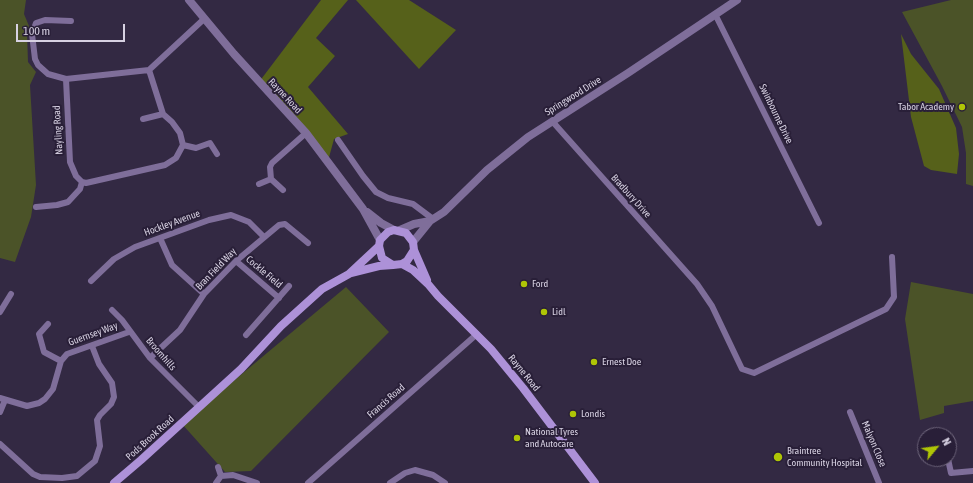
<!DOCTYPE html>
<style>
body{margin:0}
#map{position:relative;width:973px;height:483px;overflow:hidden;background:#332943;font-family:"Asap Condensed",sans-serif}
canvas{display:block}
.north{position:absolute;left:917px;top:427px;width:40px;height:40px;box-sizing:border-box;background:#291f38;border:1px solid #6f667c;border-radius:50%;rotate:61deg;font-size:11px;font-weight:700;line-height:16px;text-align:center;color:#d7d1e2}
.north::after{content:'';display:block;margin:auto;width:14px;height:18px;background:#afc506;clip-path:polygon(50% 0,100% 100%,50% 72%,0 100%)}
.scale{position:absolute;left:16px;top:24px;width:109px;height:18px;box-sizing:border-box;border:2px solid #d7d1e2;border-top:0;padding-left:5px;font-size:12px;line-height:14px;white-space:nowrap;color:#d7d1e2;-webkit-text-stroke:3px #291f38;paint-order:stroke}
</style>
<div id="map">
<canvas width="973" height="483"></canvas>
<div class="north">N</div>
<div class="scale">100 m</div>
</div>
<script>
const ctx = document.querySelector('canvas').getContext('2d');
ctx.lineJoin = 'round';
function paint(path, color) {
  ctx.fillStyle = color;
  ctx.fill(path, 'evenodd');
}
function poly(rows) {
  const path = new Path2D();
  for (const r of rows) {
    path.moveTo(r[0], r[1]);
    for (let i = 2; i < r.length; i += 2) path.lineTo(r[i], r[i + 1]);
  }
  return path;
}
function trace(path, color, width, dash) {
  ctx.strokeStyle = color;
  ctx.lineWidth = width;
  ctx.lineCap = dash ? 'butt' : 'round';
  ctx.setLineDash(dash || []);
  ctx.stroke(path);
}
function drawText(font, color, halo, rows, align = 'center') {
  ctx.font = font + ' "Asap Condensed",sans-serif';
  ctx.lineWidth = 4;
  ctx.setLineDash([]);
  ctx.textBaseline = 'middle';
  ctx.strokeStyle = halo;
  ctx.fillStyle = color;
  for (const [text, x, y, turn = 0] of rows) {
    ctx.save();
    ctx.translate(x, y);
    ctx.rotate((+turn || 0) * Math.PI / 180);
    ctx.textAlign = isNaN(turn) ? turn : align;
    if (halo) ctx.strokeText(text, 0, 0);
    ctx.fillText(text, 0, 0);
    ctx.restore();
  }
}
const green = poly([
 [0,0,26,0,24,14,29,26,27,33,28,62,36,72,30,85,36,185,31,217,15,262,0,258],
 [951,0,973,0,973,186,966,184,966,153,962,127,942,86,902,12],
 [911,282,973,294,973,401,944,406,944,413,920,420,905,319],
 [346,287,389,332,251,471,225,472,182,424]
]);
const forest = poly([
 [321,0,348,0,316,38,335,56,308,87,348,134,334,139,328,161,259,82],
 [356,0,409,0,456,30,419,69],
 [901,34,911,54,939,89,956,128,959,154,957,174,931,170,924,166,911,117]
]);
const minor = poly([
 [715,14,819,223],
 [204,19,149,70,66,79,70,162,76,176,82,182,86,183,165,165,176,158,183,145,196,148,210,143,217,154],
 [149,70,163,114,172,122,180,133,183,145],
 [66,79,48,74,38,65,35,59,32,34,36,23,45,20,71,21],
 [143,119,163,114],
 [552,121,697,284,712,306,742,369,754,373,886,309,894,297,892,257],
 [338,140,363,176,376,192,388,198,413,204,433,219],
 [259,184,271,179],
 [283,190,271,179,270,167,272,163,306,133],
 [36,207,57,205,68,202,80,189,82,182],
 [160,238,172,265,204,294],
 [236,261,279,298],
 [91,281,114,259,135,247,209,220,231,215,249,222,264,237],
 [112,310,122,320,150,358,199,407],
 [0,312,11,294],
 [48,324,39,334,44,352,61,361],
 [246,335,289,286],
 [150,358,180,330,204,294,236,261,279,225,285,224,308,243],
 [0,398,27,406,39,403,45,399,53,389,61,361,67,354,129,332],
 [0,412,5,400],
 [850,412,879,483],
 [0,444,33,474,40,477,62,478,77,476,95,461,100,446,97,420,100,415,111,404,114,397,112,383,99,364,92,346],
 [948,459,951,473,973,471],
 [218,467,221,476],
 [221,476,233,475,257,483],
 [216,483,221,476],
 [308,483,477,334],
 [390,483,405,473,415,470,433,475,445,483]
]);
const tertiary = poly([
 [189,0,234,54,306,133,363,209,380,240],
 [367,212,381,223,394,230],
 [400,230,414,224,430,221,444,212,487,170,528,137,628,73,737,0],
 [413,242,430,221]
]);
const secondary = poly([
 [414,250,407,261,402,264,393,265,382,258,379,246,380,240,388,232,394,230,406,233,413,242,414,250,427,280],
 [402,264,413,270,428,284,438,296,491,349,523,388,595,483],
 [351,273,379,266,393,265],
 [114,483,141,460,241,369,281,326,322,289,349,274,379,246]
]);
const markers = [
 [962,107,4,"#afc506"],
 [524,284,4,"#afc506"],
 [544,312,4,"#afc506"],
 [594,362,4,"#afc506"],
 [573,414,4,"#afc506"],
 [517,438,4,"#afc506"],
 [778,457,5,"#afc506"]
];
const streetNames = [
 ["Rayne Road",285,96,47],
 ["Springwood Drive",573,96,-32],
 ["Swinbourne Drive",776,114,64],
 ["Nayling Road",58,130,-93],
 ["Bradbury Drive",631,196,48],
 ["Hockley Avenue",172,223,-20],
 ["Bran Field Way",216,269,-46],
 ["Cockle Field",264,272,40],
 ["Guernsey Way",93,334,-20],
 ["Broomhills",161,354,49],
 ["Rayne Road",524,373,51],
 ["Francis Road",386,401,-41],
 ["Pods Brook Road",150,438,-42],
 ["Malyon Close",874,444,67]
];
const poiNames = [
 ["Tabor Academy",954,107,"right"],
 ["Ford",532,284],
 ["Lidl",552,312],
 ["Ernest Doe",602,362],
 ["Londis",581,414],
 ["National Tyres",525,432],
 ["and Autocare",525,444],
 ["Braintree",787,451],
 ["Community Hospital",787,463]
];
paint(green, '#4b5328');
paint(forest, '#56611a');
trace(minor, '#7f6e9a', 6);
trace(tertiary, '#7f6e9a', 8);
trace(secondary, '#ad91d8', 8);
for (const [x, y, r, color] of markers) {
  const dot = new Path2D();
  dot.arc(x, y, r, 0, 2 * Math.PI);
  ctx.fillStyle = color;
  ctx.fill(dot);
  trace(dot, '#291f38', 1.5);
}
drawText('10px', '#d7d1e2', '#291f38', streetNames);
drawText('10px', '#d7d1e2', '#291f38', poiNames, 'left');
</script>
